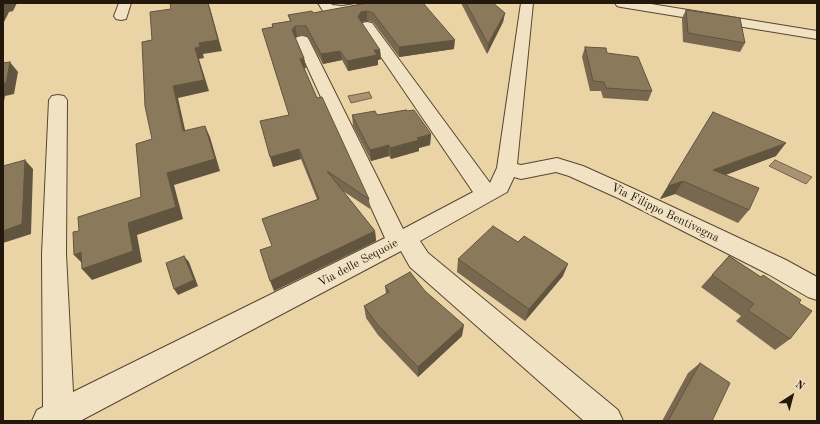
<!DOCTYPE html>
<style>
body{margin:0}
#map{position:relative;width:820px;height:424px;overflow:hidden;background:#ead3a5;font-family:"Old Standard TT",serif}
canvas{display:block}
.frame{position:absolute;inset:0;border:4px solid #24170c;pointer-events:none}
.north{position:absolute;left:772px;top:376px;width:40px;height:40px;-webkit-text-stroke:3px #f1e2c4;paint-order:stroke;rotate:36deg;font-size:11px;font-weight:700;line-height:16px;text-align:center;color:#24170c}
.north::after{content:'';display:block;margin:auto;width:14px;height:18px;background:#24170c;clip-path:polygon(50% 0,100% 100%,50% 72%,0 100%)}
</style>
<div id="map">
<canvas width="820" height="424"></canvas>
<div class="frame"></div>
<div class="north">N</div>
</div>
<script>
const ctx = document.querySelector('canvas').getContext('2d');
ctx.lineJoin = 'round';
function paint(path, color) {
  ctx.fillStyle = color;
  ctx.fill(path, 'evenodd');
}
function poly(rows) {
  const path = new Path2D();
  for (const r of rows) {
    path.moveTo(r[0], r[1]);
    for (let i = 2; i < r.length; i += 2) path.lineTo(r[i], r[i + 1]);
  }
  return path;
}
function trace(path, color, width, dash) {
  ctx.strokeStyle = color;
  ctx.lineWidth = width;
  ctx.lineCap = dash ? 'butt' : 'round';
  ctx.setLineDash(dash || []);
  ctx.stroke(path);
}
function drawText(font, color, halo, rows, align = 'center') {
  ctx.font = font + ' "Old Standard TT",serif';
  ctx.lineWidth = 4;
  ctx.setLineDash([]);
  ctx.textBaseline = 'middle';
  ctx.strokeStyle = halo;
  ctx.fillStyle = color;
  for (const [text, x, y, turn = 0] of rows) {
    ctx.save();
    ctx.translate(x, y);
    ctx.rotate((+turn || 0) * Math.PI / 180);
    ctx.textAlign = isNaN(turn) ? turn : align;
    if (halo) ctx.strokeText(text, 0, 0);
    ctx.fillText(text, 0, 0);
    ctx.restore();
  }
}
const water = poly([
 [369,92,372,98,351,103,348,96,369,92],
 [775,160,812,177,806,184,769,166,775,160]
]);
const minor = poly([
 [119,3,131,3,126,19,121,20,116,19,114,16,119,3],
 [318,3,331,3,332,5,342,6,362,3,393,3,391,6,387,7,342,14,323,11,318,3],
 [521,3,533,3,517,164,521,165,557,158,583,166,632,188,786,260,817,277,817,300,808,297,768,274,618,198,569,176,556,172,521,179,514,177,507,192,420,241,428,253,618,410,623,421,584,421,410,267,401,251,80,421,32,421,37,410,43,407,42,254,49,100,52,96,58,95,64,96,67,100,66,254,73,392,385,238,295,40,297,37,302,36,307,37,309,40,403,229,473,192,360,26,362,23,367,22,372,23,490,183,497,168,521,3],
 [615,3,645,3,817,31,817,39,621,7,617,6,615,3]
]);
const wall = poly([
 [367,3,454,49,399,57,373,22,367,21,362,22,361,22,380,50,381,59,378,60,378,65,348,71,342,60,323,64,307,36,297,36,295,37,304,58,306,68,304,68,317,98,369,199,370,209,343,191,375,231,376,241,274,291,272,246,317,199,301,159,273,167,289,115,262,29,272,27,272,24,290,21,288,15,313,13],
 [461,3,493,3,505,13,503,22,487,54],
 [686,10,745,43,740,52,683,42,682,18],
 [585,47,607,53,652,91,648,101,603,98,601,91,590,91,582,57],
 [407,111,431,134,430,145,419,148,419,151,391,159,389,156,371,161,353,126,352,115,377,115],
 [713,112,776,156,725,175,749,210,738,223,675,194,660,199],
 [729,256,799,303,790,339,775,350,736,321,741,316,701,287],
 [458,259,563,276,525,321,457,272],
 [385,286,425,291,462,336,418,377,378,335,366,318,364,306,386,294],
 [700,363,712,421,662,421,688,373]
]);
const shadedWall = poly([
 [3,3,17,3,13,11,9,12,3,24],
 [208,3,210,8,222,51,203,54,204,58,199,59,209,91,178,98,188,143,183,131,173,86,195,48],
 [367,11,367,21,362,22,359,27,358,17,361,12],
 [505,13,503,22,487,54,488,44],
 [295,26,297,36,294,39,292,30],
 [455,40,454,49,399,57,399,47],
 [374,50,380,50,381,59,378,60,378,65,348,71,347,61],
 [340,51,342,60,323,64,321,54],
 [304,58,306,68,302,69,300,59],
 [10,62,18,72,14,94,5,96,4,101,3,101,3,83],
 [205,126,210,137,220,171,174,185,183,219,137,235,142,262,92,280,82,269,128,223],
 [431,134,430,145,419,148,419,151,391,159,390,148,417,138],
 [786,143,776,156,704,183,713,170],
 [389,145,389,156,371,161,370,150],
 [299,149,301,159,273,167,270,157],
 [25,160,33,169,31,234,3,243,3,231],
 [683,181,675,194,660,199,668,186],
 [375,231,376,241,274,291,270,281],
 [81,252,85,266,74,255],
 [184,256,189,262,198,286,178,295,174,289],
 [568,264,563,276,525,321,529,309],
 [464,325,462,336,418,377,418,367]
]);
const building = poly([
 [170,3,208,3,218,40,199,43,200,47,195,48,204,80,173,86,183,131,205,126,215,159,167,173,176,207,128,223,133,251,82,269,81,252,74,255,73,232,79,231,78,217,141,197,136,144,152,139,145,106,142,42,152,40,150,12,171,9,170,3],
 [367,3,423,3,455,40,399,47,373,13,367,11,361,12,358,17,380,50,374,50,377,55,347,61,340,51,321,54,306,26,295,26,292,30,304,58,300,59,317,98,322,97,369,199,327,171,375,231,270,281,260,250,272,246,262,219,319,199,299,149,270,157,260,121,289,115,262,29,273,27,272,24,291,21,288,15,312,11,313,13,367,3],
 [466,3,493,3,505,13,488,44,466,3],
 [686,10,740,18,745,43,688,33,686,10],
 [585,47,606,48,607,53,638,57,652,91,606,88,604,82,593,81,585,47],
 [10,62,6,83,3,83,3,63,10,62],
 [406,110,407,111,414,110,431,134,417,138,419,140,390,148,389,145,370,150,352,115,375,111,377,115,406,110],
 [713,112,786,143,713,170,759,188,749,210,683,181,668,186,713,112],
 [25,160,22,224,3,231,3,166,25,160],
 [493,226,518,242,524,236,568,264,529,309,458,259,493,226],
 [184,256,194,280,174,289,166,263,184,256],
 [729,256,761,277,763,275,801,300,799,303,812,311,790,339,748,310,754,304,712,275,729,256],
 [410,272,425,291,464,325,418,367,377,324,364,306,389,292,385,286,410,272],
 [700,363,730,383,712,421,668,421,700,363]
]);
const streetNames = [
 ["Via Filippo Bentivegna",665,213,26],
 ["Via delle Sequoie",358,263,-28]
];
paint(water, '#a79371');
trace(water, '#736149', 1);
trace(minor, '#564632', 2);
paint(minor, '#f1e2c4');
paint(wall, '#78684f');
paint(shadedWall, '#615540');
paint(building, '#8b795c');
trace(building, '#615540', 1);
drawText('12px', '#24170c', '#f1e2c4', streetNames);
</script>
